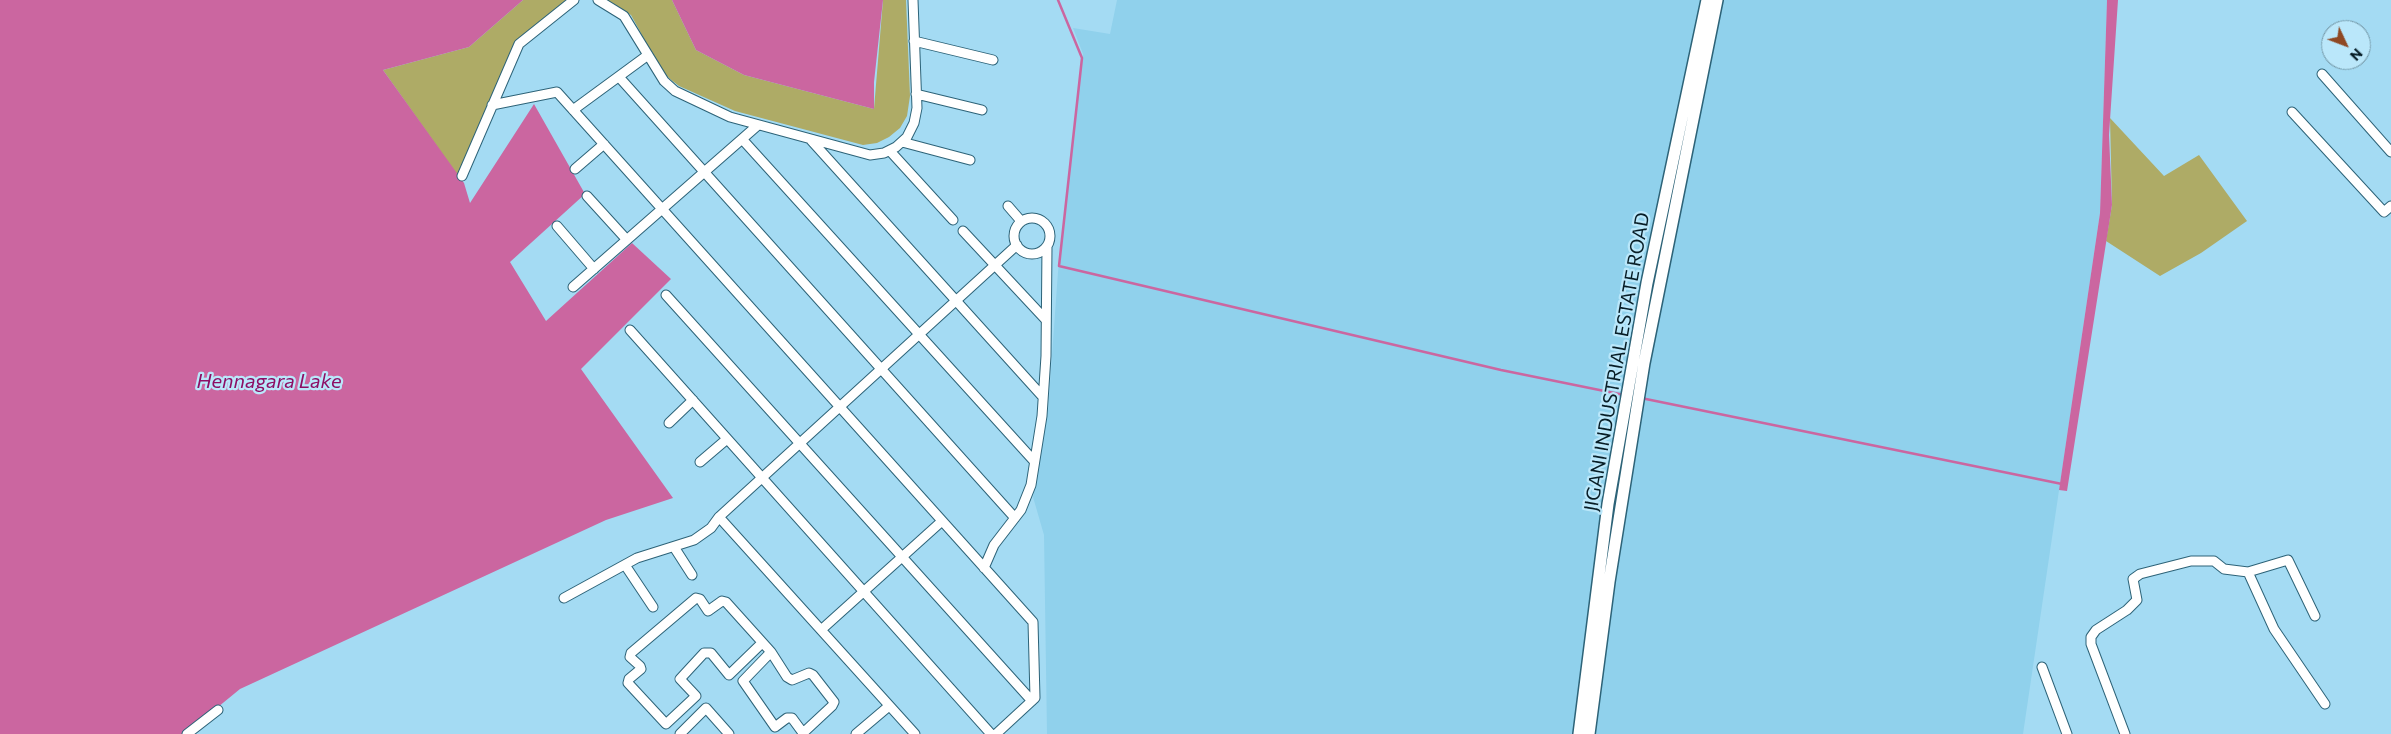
<!DOCTYPE html>
<style>
body{margin:0}
#map{position:relative;width:2391px;height:734px;overflow:hidden;background:#a4dbf3;font-family:Commissioner,sans-serif}
canvas{display:block}
.north{position:absolute;left:2321px;top:20px;width:50px;height:50px;box-sizing:border-box;background:#bae7fa;border:1px solid #7296a5;border-radius:50%;rotate:133deg;font-size:14px;font-weight:700;line-height:20px;text-align:center;color:#071d26}
.north::after{content:'';display:block;margin:auto;width:18px;height:22px;background:#8f4823;clip-path:polygon(50% 0,100% 100%,50% 72%,0 100%)}
</style>
<div id="map">
<canvas width="2391" height="734"></canvas>
<div class="north">N</div>
</div>
<script>
const ctx = document.querySelector('canvas').getContext('2d');
ctx.lineJoin = 'round';
function paint(path, color) {
  ctx.fillStyle = color;
  ctx.fill(path, 'evenodd');
}
function poly(rows) {
  const path = new Path2D();
  for (const r of rows) {
    if (r.length === 3) {
      path.moveTo(r[0] + r[2], r[1]);
      path.arc(r[0], r[1], r[2], 0, 2 * Math.PI);
      continue;
    }
    path.moveTo(r[0], r[1]);
    for (let i = 2; i < r.length; i += 2) path.lineTo(r[i], r[i + 1]);
  }
  return path;
}
function trace(path, color, width, dash) {
  ctx.strokeStyle = color;
  ctx.lineWidth = width;
  ctx.lineCap = dash ? 'butt' : 'round';
  ctx.setLineDash(dash || []);
  ctx.stroke(path);
}
function drawText(font, color, halo, rows, align = 'center') {
  ctx.font = font + ' Commissioner,sans-serif';
  ctx.lineWidth = 4.5;
  ctx.setLineDash([]);
  ctx.textBaseline = 'middle';
  ctx.strokeStyle = halo;
  ctx.fillStyle = color;
  for (const [text, x, y, turn = 0] of rows) {
    ctx.save();
    ctx.translate(x, y);
    ctx.rotate((+turn || 0) * Math.PI / 180);
    ctx.textAlign = isNaN(turn) ? turn : align;
    if (halo) ctx.strokeText(text, 0, 0);
    ctx.fillText(text, 0, 0);
    ctx.restore();
  }
}
const built = poly([
 [1117,0,2107,0,2100,213,2023,734,1047,734,1044,535,1033,497,1048,411,1058,272,1083,54,1073,28,1110,34]
]);
const green = poly([
 [523,0,568,0,519,41,458,176,383,70,469,47],
 [604,0,672,0,696,50,744,75,874,109,883,0,906,0,910,96,907,116,900,128,889,137,877,143,863,145,735,111,679,86,670,79,661,70,631,15],
 [2110,118,2164,176,2199,155,2247,221,2201,253,2160,276,2106,241,2112,205]
]);
const water = poly([
 [0,0,523,0,469,47,383,70,464,183,470,203,534,104,585,194,510,262,546,321,632,243,671,279,581,369,673,498,606,520,240,689,185,734,0,734],
 [672,0,883,0,874,82,874,109,744,75,696,50],
 [2107,0,2118,0,2109,135,2112,205,2067,491,2059,490,2100,213]
]);
const stream = poly([
 [1058,0,1082,58,1059,266,1501,370,1624,395],
 [1641,398,2062,484]
]);
const street = poly([
 [598,0,624,16,664,81,675,91,730,117,870,155,884,153,896,147,907,137,914,123,917,108,913,0],
 [914,41,993,60],
 [2322,74,2391,152],
 [619,77,1015,518],
 [916,94,982,110],
 [492,105,557,92,1033,622,1035,698,996,734],
 [573,110,648,55],
 [2292,112,2384,212,2391,206],
 [742,139,1034,461],
 [810,139,1043,397],
 [902,142,970,160],
 [890,151,953,220],
 [575,169,604,144],
 [462,176,519,44,574,0],
 [587,196,627,240],
 [1008,206,1021,221],
 [1032,236,18],
 [557,226,594,269],
 [963,231,1046,320],
 [573,287,758,125],
 [666,295,1032,701],
 [630,330,991,734],
 [669,423,693,400],
 [700,462,727,439],
 [674,547,692,575],
 [625,565,653,607],
 [984,568,994,545,1021,510,1031,485,1042,416,1046,356,1047,246],
 [2248,572,2274,629,2325,704],
 [564,598,637,558,694,540,711,528,719,517],
 [821,630,942,521],
 [762,643,729,675,711,653,704,653,680,679,696,696,666,724,628,683,629,679,641,669,640,666,630,657,631,653,696,598,700,599,708,611,722,601,726,602,771,652],
 [2042,667,2067,734],
 [187,734,218,710],
 [680,734,706,708,729,734],
 [803,734,803,733,832,706,834,702,813,675,809,673,792,680,787,677,771,652,743,681,775,727,787,718,792,718,803,733],
 [856,734,889,706],
 [915,734,719,517,1017,245],
 [2125,734,2091,644,2091,637,2096,630,2127,610,2137,600,2133,579,2140,574,2191,561,2214,561,2224,569,2248,572,2288,560,2315,616]
]);
const secondary = poly([
 [1579,734,1608,504,1647,283,1707,0],
 [1589,734,1609,582,1644,363,1717,0]
]);
const streetNames = [
 ["JIGANI INDUSTRIAL ESTATE ROAD",1617,362,-80]
];
const waterNames = [
 ["Hennagara Lake",269,381]
];
paint(built, '#90d1ec');
paint(green, '#aeab66');
paint(water, '#cb66a0');
trace(stream, '#cb66a0', 2.5);
trace(street, '#2d6378', 11);
trace(secondary, '#2d6378', 14);
trace(street, '#fff', 9);
trace(secondary, '#fff', 11);
drawText('19px', '#071d26', '#bae7fa', streetNames);
drawText('italic 20px', '#8d0e64', '#bae7fa', waterNames);
</script>
